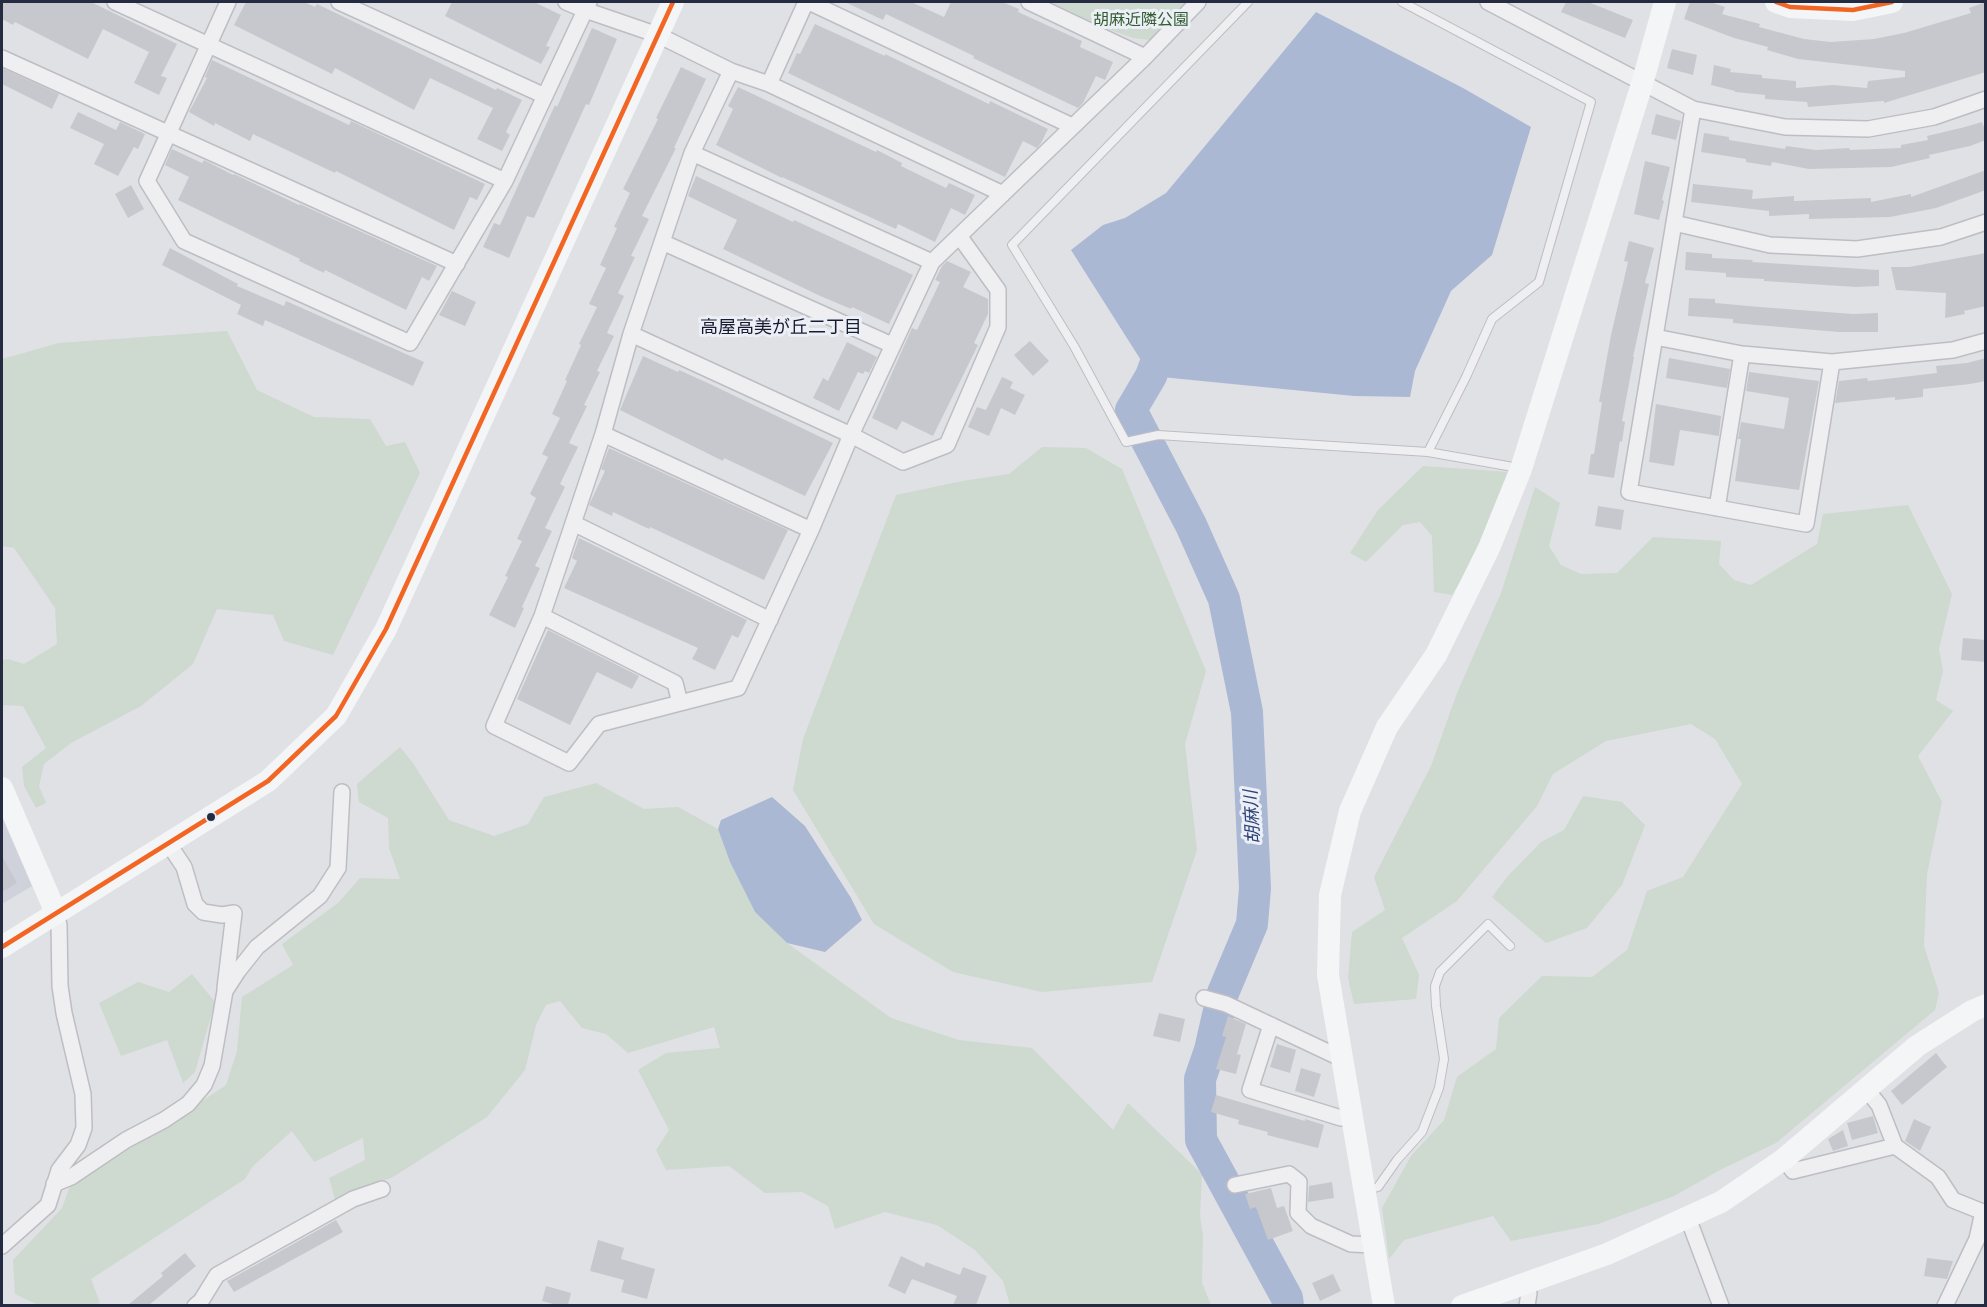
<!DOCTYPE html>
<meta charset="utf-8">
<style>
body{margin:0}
#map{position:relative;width:1987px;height:1307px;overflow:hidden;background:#e0e1e5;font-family:Lato,sans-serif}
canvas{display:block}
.frame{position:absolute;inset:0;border:3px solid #252b40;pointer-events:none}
</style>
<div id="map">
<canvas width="1987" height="1307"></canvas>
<div class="frame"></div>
</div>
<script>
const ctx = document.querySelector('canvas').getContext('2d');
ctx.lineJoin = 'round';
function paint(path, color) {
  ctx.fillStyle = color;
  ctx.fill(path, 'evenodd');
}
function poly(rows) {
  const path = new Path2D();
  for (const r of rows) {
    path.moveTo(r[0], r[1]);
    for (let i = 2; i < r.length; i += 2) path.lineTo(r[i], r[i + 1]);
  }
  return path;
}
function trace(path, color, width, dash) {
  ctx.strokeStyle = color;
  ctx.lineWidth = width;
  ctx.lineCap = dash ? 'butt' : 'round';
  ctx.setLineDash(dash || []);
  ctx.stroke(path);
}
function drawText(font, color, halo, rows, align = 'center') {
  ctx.font = font + ' Lato,"Noto Sans JP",sans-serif';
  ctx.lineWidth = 6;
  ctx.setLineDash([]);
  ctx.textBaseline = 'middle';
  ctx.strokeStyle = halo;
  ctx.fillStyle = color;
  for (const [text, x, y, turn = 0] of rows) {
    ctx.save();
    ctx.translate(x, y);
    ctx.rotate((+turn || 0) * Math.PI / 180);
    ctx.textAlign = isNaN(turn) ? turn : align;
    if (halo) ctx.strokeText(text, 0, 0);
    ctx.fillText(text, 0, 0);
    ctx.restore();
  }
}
const built = poly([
 [2,817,32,886,2,904]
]);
const green = poly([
 [1050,2,1187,2,1150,40,1133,38,1105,28],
 [227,331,257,390,314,417,370,419,386,446,405,442,420,473,333,655,284,641,273,615,217,609,193,664,141,706,71,743,44,764,39,786,46,803,36,808,24,786,22,767,46,748,23,706,2,705,2,660,8,659,24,664,57,644,55,608,14,548,2,546,2,359,59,343],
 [1042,447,1086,448,1122,469,1206,671,1185,744,1197,850,1152,982,1042,992,953,972,874,924,793,790,803,739,896,495,962,481,1009,474],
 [1423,466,1509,472,1486,538,1452,595,1434,592,1432,536,1420,522,1403,525,1366,562,1350,553,1378,510],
 [1535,487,1560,503,1549,546,1561,565,1581,574,1617,573,1653,537,1721,541,1719,564,1734,580,1751,585,1817,544,1823,514,1908,505,1952,594,1939,649,1943,671,1936,700,1953,711,1918,756,1942,802,1927,874,1924,946,1939,993,1935,1010,1776,1143,1720,1170,1674,1196,1598,1224,1511,1241,1493,1216,1404,1240,1389,1259,1382,1208,1411,1156,1444,1120,1457,1077,1496,1049,1499,1018,1542,976,1592,977,1627,950,1647,891,1683,877,1742,784,1715,739,1691,724,1606,741,1553,774,1537,806,1457,901,1402,938,1419,975,1416,999,1354,1004,1348,978,1352,932,1385,910,1374,877,1431,766,1457,693,1501,593],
 [400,747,413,763,449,820,494,836,528,824,544,797,596,783,644,809,678,807,718,829,730,862,755,912,787,943,891,1018,959,1040,1032,1048,1113,1130,1128,1103,1202,1174,1200,1216,1203,1236,1202,1283,1211,1305,1010,1305,1003,1281,975,1250,937,1225,885,1212,835,1229,828,1206,802,1192,765,1193,729,1166,666,1170,656,1150,669,1130,638,1070,666,1053,720,1048,714,1027,628,1053,606,1034,582,1028,560,1001,546,1005,536,1025,525,1070,487,1117,393,1177,335,1200,329,1178,365,1160,363,1138,314,1162,292,1131,253,1166,245,1179,91,1279,100,1303,95,1305,38,1305,15,1294,13,1260,62,1208,70,1186,156,1132,226,1085,237,1051,242,997,293,965,282,944,338,903,360,878,400,879,389,848,388,818,359,802,357,784],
 [1583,796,1622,802,1645,825,1622,885,1587,928,1546,943,1492,897,1507,877,1541,842,1564,830],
 [192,974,215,1002,195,1072,183,1083,167,1040,121,1056,99,1003,138,982,169,992]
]);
const water = poly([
 [1316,12,1463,88,1531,127,1492,255,1451,291,1415,371,1410,397,1354,396,1151,376,1071,250,1103,225,1125,218,1166,193],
 [772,797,805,826,851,898,862,920,825,952,787,943,755,912,730,862,718,829,721,820]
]);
const river = poly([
 [1166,335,1151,376,1131,410,1191,525,1224,599,1247,712,1255,888,1252,924,1223,993,1210,1050,1200,1079,1201,1140,1287,1298,1288,1306]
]);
const building = poly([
 [2,2,91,2,177,44,161,76,167,78,159,95,134,83,149,52,103,29,88,59,15,22,13,25,2,19],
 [246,2,304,2,315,7,317,4,496,90,497,88,522,100,506,132,510,135,502,151,477,139,493,108,430,78,414,110,335,68,332,74,234,25],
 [452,2,534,2,561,15,546,46,550,47,541,64,445,16],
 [845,2,911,2,944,17,951,2,1002,2,1019,9,1018,12,1082,41,1080,47,1113,62,1105,80,1096,76,1083,103,1078,108,973,58,974,56,886,14,883,20],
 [1566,2,1588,2,1633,20,1625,38,1561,12],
 [1690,2,1710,2,1725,7,1722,14,1760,24,1759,27,1804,39,1831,42,1874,39,1904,33,1971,13,1969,8,1986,2,1986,72,1884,103,1884,101,1808,107,1807,102,1765,99,1765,95,1735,92,1735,91,1711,85,1714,65,1731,69,1730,72,1762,75,1762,78,1796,81,1796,88,1833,85,1867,88,1868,81,1905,77,1905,71,1798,59,1767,50,1768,47,1734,38,1684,19],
 [815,24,885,56,885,54,989,104,990,101,1048,129,1041,143,1037,148,1023,141,1005,177,788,73,797,53,800,54],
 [592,28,617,39,589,105,586,104,534,218,527,216,509,258,483,247,494,223,500,225,555,105,557,107],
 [1672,49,1697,55,1693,75,1667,68],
 [212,60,349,125,351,121,485,184,477,200,470,197,454,230,336,171,335,173,253,134,250,141,215,123,214,126,189,112,207,78,205,77],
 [681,67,706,79,674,148,676,148,642,216,649,219,631,256,635,257,618,293,624,296,607,333,614,336,597,371,600,372,584,405,587,406,569,443,578,447,560,484,565,487,545,528,552,531,535,566,540,568,522,607,524,608,515,628,489,615,508,577,505,576,522,541,517,539,536,498,530,494,548,457,542,454,560,418,552,414,567,381,565,380,581,345,579,344,597,307,589,304,606,268,600,265,617,228,614,227,630,193,623,189,658,119,656,118],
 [2,68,59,94,52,109,2,84],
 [738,87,876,152,877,150,902,163,901,166,946,188,949,183,975,195,965,215,951,208,935,242,898,224,896,229,782,177,782,178,716,145,733,109,728,106],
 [78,112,116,130,120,122,145,134,138,149,134,147,118,176,94,164,104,144,70,128],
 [1656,114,1681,121,1676,140,1651,134],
 [1982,122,1986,132,1986,140,1970,146,1929,155,1930,158,1891,167,1809,169,1772,162,1771,166,1746,162,1746,159,1701,152,1704,133,1729,137,1729,140,1785,149,1786,146,1816,150,1849,148,1850,150,1901,148,1901,145,1928,140,1927,136,1965,127],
 [172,149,202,163,204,160,233,175,234,174,299,205,300,204,437,266,429,281,422,277,406,310,325,270,324,273,299,261,300,259,178,200,189,177,165,165],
 [1645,161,1670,167,1662,200,1664,201,1659,220,1634,214],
 [1986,170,1986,190,1936,208,1890,217,1809,219,1809,214,1769,216,1769,211,1691,202,1693,184,1753,190,1752,199,1794,196,1794,201,1871,198,1871,202,1911,194,1911,197],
 [696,176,793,222,794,220,913,275,889,324,852,307,851,309,818,295,723,249,737,220,688,196],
 [131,185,144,209,128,218,115,194],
 [1629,241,1654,248,1645,283,1649,284,1633,357,1634,357,1622,421,1625,422,1622,442,1620,441,1614,478,1588,474,1591,454,1594,454,1602,402,1599,402,1611,335,1628,262,1624,261],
 [170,248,238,284,237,286,284,306,286,301,424,362,413,386,265,320,263,326,237,314,241,305,162,265],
 [1686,252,1712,254,1712,258,1753,260,1752,262,1879,270,1879,286,1856,287,1764,281,1764,279,1726,277,1726,273,1685,270],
 [1986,253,1986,306,1964,311,1965,314,1945,318,1946,293,1896,290,1891,267,1909,267],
 [947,261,971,272,963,287,988,299,988,314,974,343,978,345,933,436,902,421,897,430,872,418,912,328,917,330,940,282,935,280,942,266],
 [452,291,476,302,465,326,439,315],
 [1689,298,1715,299,1715,303,1760,307,1853,314,1878,313,1878,332,1839,332,1733,323,1733,319,1688,316],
 [1030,341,1049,361,1033,376,1014,355],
 [847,342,877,357,869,373,865,371,863,374,858,372,839,411,813,398,823,378,828,381],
 [643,356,678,372,679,370,710,384,833,443,805,496,724,458,723,461,620,410],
 [1669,358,1730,369,1727,388,1666,378],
 [1986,358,1986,381,1970,384,1923,389,1923,397,1895,400,1895,397,1835,403,1839,381,1867,378,1868,381,1937,373,1936,366,1967,363],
 [1749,372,1819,381,1799,490,1735,481,1741,439,1738,439,1741,422,1784,429,1789,398,1746,391],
 [1002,377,1013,382,1010,388,1025,395,1015,415,1001,408,989,436,968,427,977,407,986,410],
 [1656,404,1721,416,1719,436,1680,430,1674,466,1649,462],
 [609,448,788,530,764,580,650,527,649,529,613,512,612,516,589,505,605,471,601,469],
 [1598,506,1624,510,1621,530,1595,526],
 [579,538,747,620,738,638,732,635,715,670,692,659,698,648,564,588,577,561,572,558],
 [548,630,639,676,632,689,597,672,570,725,517,699],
 [1963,638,1986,640,1986,662,1961,660],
 [2,856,17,883,2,892],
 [1159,1013,1185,1019,1180,1042,1153,1036],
 [1228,1016,1246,1024,1237,1054,1241,1055,1236,1074,1216,1069,1226,1037,1222,1036],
 [1277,1044,1296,1050,1290,1073,1270,1067],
 [1936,1053,1947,1067,1902,1105,1891,1091],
 [1301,1068,1321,1074,1314,1097,1295,1091],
 [1216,1095,1305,1121,1305,1119,1324,1125,1318,1148,1267,1135,1268,1132,1238,1124,1239,1120,1211,1112],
 [1873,1116,1878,1133,1852,1140,1847,1123],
 [1914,1119,1931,1127,1920,1151,1905,1141],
 [1843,1130,1848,1146,1833,1151,1828,1139],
 [1332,1182,1334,1198,1308,1202,1309,1186],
 [1271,1188,1277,1208,1284,1206,1293,1231,1268,1240,1256,1207,1250,1209,1245,1194],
 [336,1220,343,1232,234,1292,227,1281],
 [598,1240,624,1248,621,1259,655,1269,647,1299,621,1292,624,1280,590,1271],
 [185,1253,196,1266,149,1305,128,1305,163,1276,161,1273],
 [901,1256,924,1267,926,1262,960,1275,963,1267,987,1276,976,1305,953,1305,957,1296,912,1279,905,1294,888,1286],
 [1927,1258,1953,1261,1947,1279,1924,1276],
 [1333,1274,1341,1291,1320,1301,1312,1283],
 [546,1286,571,1293,568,1305,557,1305,542,1301]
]);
const lane = poly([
 [1248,2,1012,245,1074,346,1126,442,1158,435,1428,452,1519,468],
 [1402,2,1591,102,1539,282,1492,319,1466,377,1428,452],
 [1367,1190,1378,1187,1397,1160,1422,1132,1439,1088,1444,1059,1436,1006,1435,986,1440,972,1488,924,1510,946]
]);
const street = poly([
 [115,2,505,181],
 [228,2,147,181,184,241,410,343,505,181,589,2],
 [339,2,545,96],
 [566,2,585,10,658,35,731,71,769,84,1003,194],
 [809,2,1072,126],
 [1029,2,1145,57],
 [1488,2,1693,109,1785,127,1868,129,1934,117,1986,99],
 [2,58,457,264],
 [731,71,692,153,631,334,603,434,542,616,494,726,569,763,599,724,738,688,811,530,851,435,932,262,1145,57,1198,2],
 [769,84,806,2],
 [1693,109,1629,492,1806,524,1832,362],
 [692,153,932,262],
 [1674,223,1770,245,1857,249,1941,237,1986,222],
 [662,242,892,345],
 [631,334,851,435,903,462,947,445,998,327,998,290,960,237],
 [1655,337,1742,354,1832,362,1953,350,1986,341],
 [603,434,811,530],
 [1717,508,1742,354],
 [573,523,770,620],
 [542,616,675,683,680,703],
 [168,843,184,867,195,904,203,912,222,915,234,913,225,988],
 [1204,998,1226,1004,1334,1055,1342,1054],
 [1271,1025,1250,1090,1341,1118,1353,1118],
 [1866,1089,1879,1105,1895,1146,1938,1177,1953,1200,1983,1212],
 [1784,1159,1793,1171,1895,1146],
 [54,1184,71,1177,126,1140,164,1120,188,1104,204,1085,212,1066,225,991,238,971,257,947,320,896,338,868,342,792],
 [1235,1185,1289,1174,1299,1182,1298,1213,1311,1226,1351,1244,1374,1245],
 [1688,1218,1721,1306],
 [2,1246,48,1205,59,1170,78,1145,84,1128,83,1094,64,1013,60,986,59,925,56,913],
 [1524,1284,1529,1293,1527,1306],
 [195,1306,201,1301,217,1275,353,1199,382,1189],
 [1945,1306,1977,1239,1983,1212,1986,1212]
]);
const secondary = poly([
 [1776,2,1790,7,1853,10,1892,2],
 [2,788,56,913],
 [2,947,268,781,336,716,386,629,673,2],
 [1384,1306,1328,975,1330,895,1350,811,1387,727,1436,655,1489,548,1521,469,1642,84,1665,2],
 [1462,1306,1607,1254,1721,1202,1784,1159,1917,1046,1972,1011,1986,1005]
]);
const bus1 = poly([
 [1776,2,1790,7,1853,10,1892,2],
 [2,947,268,781,336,716,386,629,673,2]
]);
const markers = [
 [211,817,5,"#252b40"]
];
const parkNames = [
 ["胡麻近隣公園",1141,20]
];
const neighbourhoodNames = [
 ["高屋高美が丘二丁目",781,327]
];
const waterNames = [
 ["胡麻川",1252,817,-93]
];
paint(built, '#d0d2db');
paint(green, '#ced9cf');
paint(water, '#abb8d4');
trace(river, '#abb8d4', 32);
paint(building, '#c7c8ce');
trace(lane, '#bdbec3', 10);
trace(street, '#bdbec3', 18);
trace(lane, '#efeff2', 8);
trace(street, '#efeff2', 15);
trace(secondary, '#f4f5f6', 22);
trace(bus1, '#f26522', 4.5);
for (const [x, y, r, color] of markers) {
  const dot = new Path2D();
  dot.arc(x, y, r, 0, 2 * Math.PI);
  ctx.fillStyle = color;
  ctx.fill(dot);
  trace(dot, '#eceff6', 2);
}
drawText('16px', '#325d31', '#eceff6', parkNames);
drawText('18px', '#171c31', '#eceff6', neighbourhoodNames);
drawText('italic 18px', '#2b4278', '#eceff6', waterNames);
</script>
